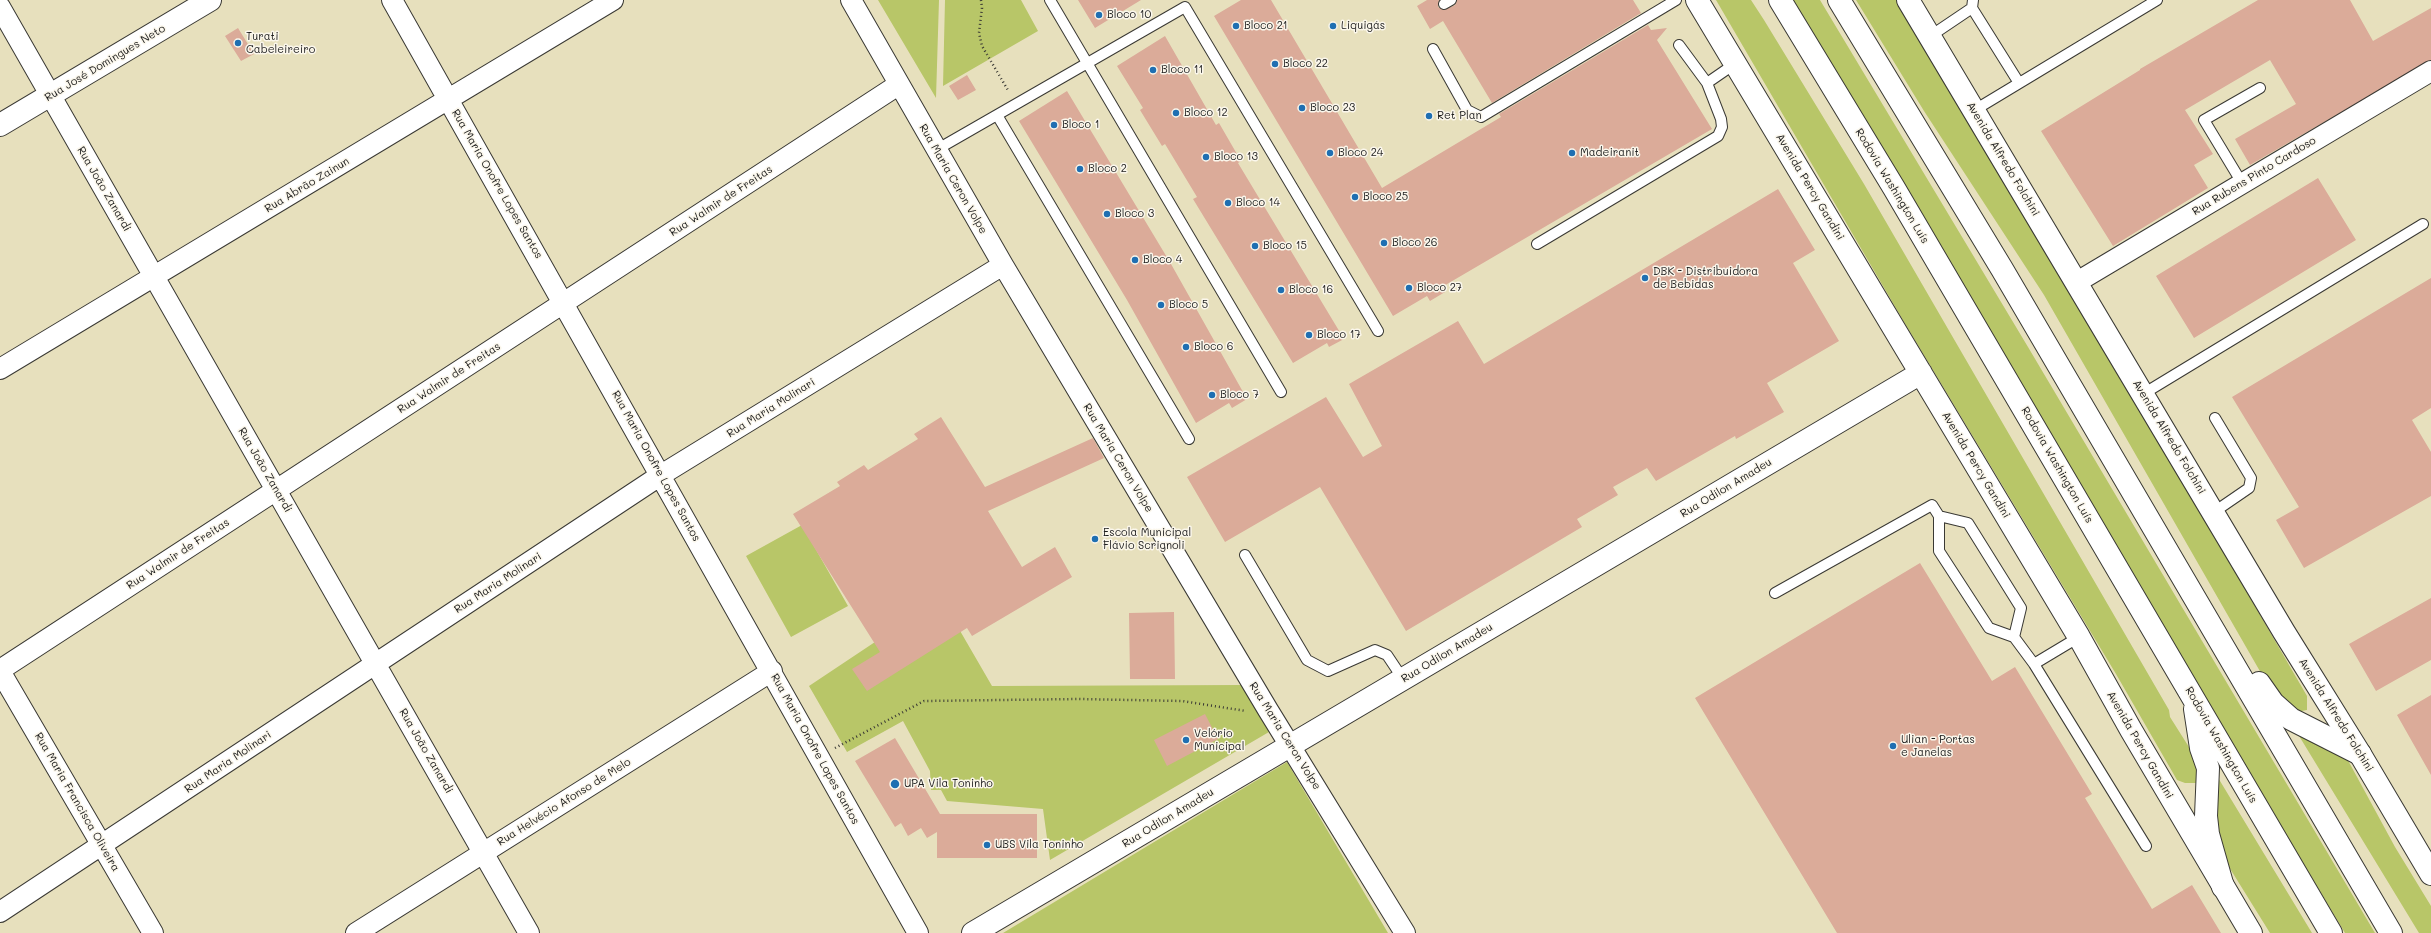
<!DOCTYPE html>
<meta charset="utf-8">
<style>
body{margin:0}
canvas{display:block;background:#e7e0bd}
</style>
<canvas width="2431" height="933"></canvas>
<script>
const ctx = document.querySelector('canvas').getContext('2d');
ctx.lineJoin = 'round';
function paint(path, color) {
  ctx.fillStyle = color;
  ctx.fill(path, 'evenodd');
}
function poly(rows) {
  const path = new Path2D();
  for (const r of rows) {
    path.moveTo(r[0], r[1]);
    for (let i = 2; i < r.length; i += 2) path.lineTo(r[i], r[i + 1]);
  }
  return path;
}
function trace(path, color, width, dash) {
  ctx.strokeStyle = color;
  ctx.lineWidth = width;
  ctx.lineCap = dash ? 'butt' : 'round';
  ctx.setLineDash(dash || []);
  ctx.stroke(path);
}
function drawText(font, color, halo, rows, align = 'center') {
  ctx.font = font + ' Mali,sans-serif';
  ctx.lineWidth = 3;
  ctx.setLineDash([]);
  ctx.textBaseline = 'middle';
  ctx.strokeStyle = halo;
  ctx.fillStyle = color;
  for (const [text, x, y, turn = 0] of rows) {
    ctx.save();
    ctx.translate(x, y);
    ctx.rotate((+turn || 0) * Math.PI / 180);
    ctx.textAlign = isNaN(turn) ? turn : align;
    if (halo) ctx.strokeText(text, 0, 0);
    ctx.fillText(text, 0, 0);
    ctx.restore();
  }
}
const green = poly([
 [878,0,939,0,936,98],
 [945,0,1021,0,1038,31,943,86],
 [1716,0,1751,0,1764,20,1864,184,2169,710,2170,717,2194,755,2200,783,2185,783,2177,780,2173,773,2116,674,1904,322],
 [1790,0,1820,0,2028,347,2375,933,2345,933,2236,752,2009,363],
 [1856,0,1897,0,2150,425,2307,696,2307,710,2296,712,2269,687,2044,295,1924,111],
 [802,525,848,606,791,637,746,556],
 [941,598,992,686,1243,685,1269,732,1050,860,1043,809,947,801,941,790,931,790,930,771,903,721,847,752,809,686],
 [2293,726,2344,753,2395,847,2431,906,2431,933,2419,933],
 [1287,762,1388,933,1003,933],
 [2217,776,2312,933,2270,933,2229,867,2222,854,2218,827]
]);
const building = poly([
 [1078,0,1141,0,1095,28],
 [1241,0,1271,0,1382,188,1501,117,1499,114,1648,25,1651,30,1667,28,1657,40,1712,129,1442,287,1445,292,1430,301,1427,296,1393,316,1214,16],
 [1427,0,1439,0,1438,7,1444,10,1455,5,1457,0,1633,0,1641,13,1492,103,1443,21,1430,29,1417,6],
 [2258,0,2350,0,2373,41,2431,8,2431,60,2250,165,2235,139,2296,104,2270,60,2185,110,2213,154,2194,165,2208,188,2113,246,2041,131,2140,70,2140,69],
 [238,28,254,54,241,61,225,36],
 [1165,36,1216,125,1219,123,1241,161,1238,163,1344,339,1329,347,1327,343,1293,363,1193,199,1197,197,1165,144,1162,146,1140,110,1143,108,1117,66],
 [967,75,976,90,958,100,949,86],
 [1067,91,1171,264,1247,399,1232,408,1229,403,1196,423,1127,300,1019,121],
 [2318,178,2356,240,2194,338,2156,276],
 [1778,189,1815,250,1793,263,1839,341,1767,383,1784,412,1736,439,1735,436,1656,481,1647,468,1613,487,1618,495,1577,519,1582,527,1406,631,1320,487,1225,542,1187,477,1326,397,1363,457,1382,446,1349,384,1458,321,1484,364],
 [2431,278,2431,408,2412,420,2431,452,2431,496,2304,568,2276,520,2299,507,2232,397],
 [941,417,985,487,1093,438,1104,458,988,511,1022,567,1055,547,1072,577,972,636,967,628,867,691,852,669,880,652,793,514,840,486,837,482,864,465,868,470,918,439,914,434],
 [1920,563,1992,681,2015,667,2092,794,2085,798,2152,909,2192,885,2221,933,1837,933,1695,698],
 [2431,598,2431,660,2376,691,2349,644],
 [1174,612,1175,679,1130,679,1129,613],
 [2431,695,2431,775,2397,715],
 [1205,714,1218,739,1167,766,1154,740],
 [895,738,940,814,1037,814,1037,858,937,858,937,832,927,838,921,828,908,836,901,823,895,827,855,761]
]);
const path = poly([
 [981,0,982,8,979,33,982,46,1009,92],
 [835,748,924,701,1079,699,1182,701,1246,711]
]);
const lane = poly([
 [1050,0,1281,392],
 [1973,0,1972,8,2019,83],
 [1444,4,1451,0],
 [1929,37,1972,8],
 [1433,49,1467,110,1481,117,1676,0],
 [1707,83,1736,63],
 [1973,111,2157,0],
 [997,115,1189,439],
 [936,150,1185,7,1378,331],
 [2242,183,2204,120,2260,88],
 [1537,244,1718,136,1722,127,1721,119,1707,83,1679,45],
 [2143,394,2423,224],
 [2214,512,2249,488,2251,478,2215,418],
 [1939,516,1968,523,2021,608,2014,637],
 [1245,555,1307,660,1328,671,1375,650,1387,655,1403,679],
 [1775,593,1932,505,1939,516,1939,551,1989,628,2014,637,2034,664,2079,637],
 [2034,664,2146,846]
]);
const street = poly([
 [392,0,918,933],
 [851,0,1003,265,1268,710,1405,933],
 [0,7,529,933],
 [2077,282,2431,71],
 [0,369,613,0],
 [0,670,898,85],
 [0,671,153,933],
 [0,912,661,475,1003,265],
 [356,933,772,671]
]);
const secondary = poly([
 [1697,0,2079,637,2131,730,2251,933],
 [1908,0,2284,632,2360,754,2431,874],
 [0,125,210,0],
 [973,933,1921,373]
]);
const highway = poly([
 [1780,0,1894,188,2331,933],
 [1839,0,2002,269,2391,933],
 [2259,683,2273,703,2291,719,2360,754],
 [2195,709,2201,748,2208,768,2206,816,2208,834,2223,887]
]);
const markers = [
 [1099,15,4,"#1f6fb2"],
 [1236,26,4,"#1f6fb2"],
 [1333,26,4,"#1f6fb2"],
 [238,43,4,"#1f6fb2"],
 [1275,64,4,"#1f6fb2"],
 [1153,70,4,"#1f6fb2"],
 [1302,108,4,"#1f6fb2"],
 [1176,113,4,"#1f6fb2"],
 [1429,116,4,"#1f6fb2"],
 [1054,125,4,"#1f6fb2"],
 [1330,153,4,"#1f6fb2"],
 [1572,153,4,"#1f6fb2"],
 [1206,157,4,"#1f6fb2"],
 [1080,169,4,"#1f6fb2"],
 [1355,197,4,"#1f6fb2"],
 [1228,203,4,"#1f6fb2"],
 [1107,214,4,"#1f6fb2"],
 [1384,243,4,"#1f6fb2"],
 [1255,246,4,"#1f6fb2"],
 [1135,260,4,"#1f6fb2"],
 [1645,278,4,"#1f6fb2"],
 [1409,288,4,"#1f6fb2"],
 [1281,290,4,"#1f6fb2"],
 [1161,305,4,"#1f6fb2"],
 [1309,335,4,"#1f6fb2"],
 [1186,347,4,"#1f6fb2"],
 [1212,395,4,"#1f6fb2"],
 [1095,539,4,"#1f6fb2"],
 [1186,740,4,"#1f6fb2"],
 [1893,746,4,"#1f6fb2"],
 [895,784,5,"#1f6fb2"],
 [987,845,4,"#1f6fb2"]
];
const poiNames = [
 ["Bloco 10",1107,15],
 ["Bloco 21",1244,26],
 ["Liquigás",1341,26],
 ["Turati",246,37],
 ["Cabeleireiro",246,50],
 ["Bloco 22",1283,64],
 ["Bloco 11",1161,70],
 ["Bloco 23",1310,108],
 ["Bloco 12",1184,113],
 ["Ret Plan",1437,116],
 ["Bloco 1",1062,125],
 ["Bloco 24",1338,153],
 ["Madeiranit",1580,153],
 ["Bloco 13",1214,157],
 ["Bloco 2",1088,169],
 ["Bloco 25",1363,197],
 ["Bloco 14",1236,203],
 ["Bloco 3",1115,214],
 ["Bloco 26",1392,243],
 ["Bloco 15",1263,246],
 ["Bloco 4",1143,260],
 ["DBK - Distribuidora",1653,272],
 ["de Bebidas",1653,285],
 ["Bloco 27",1417,288],
 ["Bloco 16",1289,290],
 ["Bloco 5",1169,305],
 ["Bloco 17",1317,335],
 ["Bloco 6",1194,347],
 ["Bloco 7",1220,395],
 ["Escola Municipal",1103,533],
 ["Flávio Scrignoli",1103,546],
 ["Velório",1194,734],
 ["Municipal",1194,747],
 ["Ulian - Portas",1901,740],
 ["e Janelas",1901,753],
 ["UPA Vila Toninho",904,784],
 ["UBS Vila Toninho",995,845]
];
const streetNames = [
 ["Rua José Domingues Neto",105,63,-31],
 ["Avenida Alfredo Folchini",2003,159,59],
 ["Rua Rubens Pinto Cardoso",2254,176,-31],
 ["Rua Maria Ceron Volpe",953,179,60],
 ["Rua Maria Onofre Lopes Santos",497,184,60],
 ["Rua Abrão Zainun",307,185,-31],
 ["Rodovia Washington Luís",1892,186,59],
 ["Avenida Percy Gandini",1810,187,59],
 ["Rua João Zanardi",104,189,60],
 ["Rua Walmir de Freitas",721,201,-33],
 ["Rua Walmir de Freitas",449,378,-33],
 ["Rua Maria Molinari",771,408,-32],
 ["Avenida Alfredo Folchini",2169,437,59],
 ["Rua Maria Ceron Volpe",1118,458,59],
 ["Avenida Percy Gandini",1976,465,59],
 ["Rodovia Washington Luís",2057,465,60],
 ["Rua Maria Onofre Lopes Santos",656,466,61],
 ["Rua João Zanardi",265,470,60],
 ["Rua Odilon Amadeu",1726,488,-31],
 ["Rua Walmir de Freitas",178,554,-33],
 ["Rua Maria Molinari",498,583,-33],
 ["Rua Odilon Amadeu",1447,653,-31],
 ["Avenida Alfredo Folchini",2336,715,58],
 ["Rua Maria Ceron Volpe",1285,736,58],
 ["Avenida Percy Gandini",2140,745,60],
 ["Rodovia Washington Luís",2221,745,60],
 ["Rua Maria Onofre Lopes Santos",815,749,61],
 ["Rua João Zanardi",426,751,60],
 ["Rua Maria Molinari",228,762,-34],
 ["Rua Maria Francisca Oliveira",77,802,60],
 ["Rua Helvécio Afonso de Melo",564,802,-32],
 ["Rua Odilon Amadeu",1168,818,-31]
];
paint(green, '#b8c668');
paint(building, '#dbab99');
trace(lane, '#3a3934', 12);
trace(street, '#3a3934', 22);
trace(secondary, '#3a3934', 24);
trace(highway, '#3a3934', 24);
trace(path, '#3a3934', 2.5, [1, 3]);
trace(lane, '#fff', 10);
trace(street, '#fff', 20);
trace(secondary, '#fff', 22);
trace(highway, '#fff', 22);
for (const [x, y, r, color] of markers) {
  const dot = new Path2D();
  dot.arc(x, y, r, 0, 2 * Math.PI);
  ctx.fillStyle = color;
  ctx.fill(dot);
  trace(dot, '#fbf7ec', 1.5);
}
drawText('11px', '#1c1c1c', '#fbf7ec', poiNames, 'left');
drawText('11px', '#1c1c1c', '#fbf7ec', streetNames);
</script>
